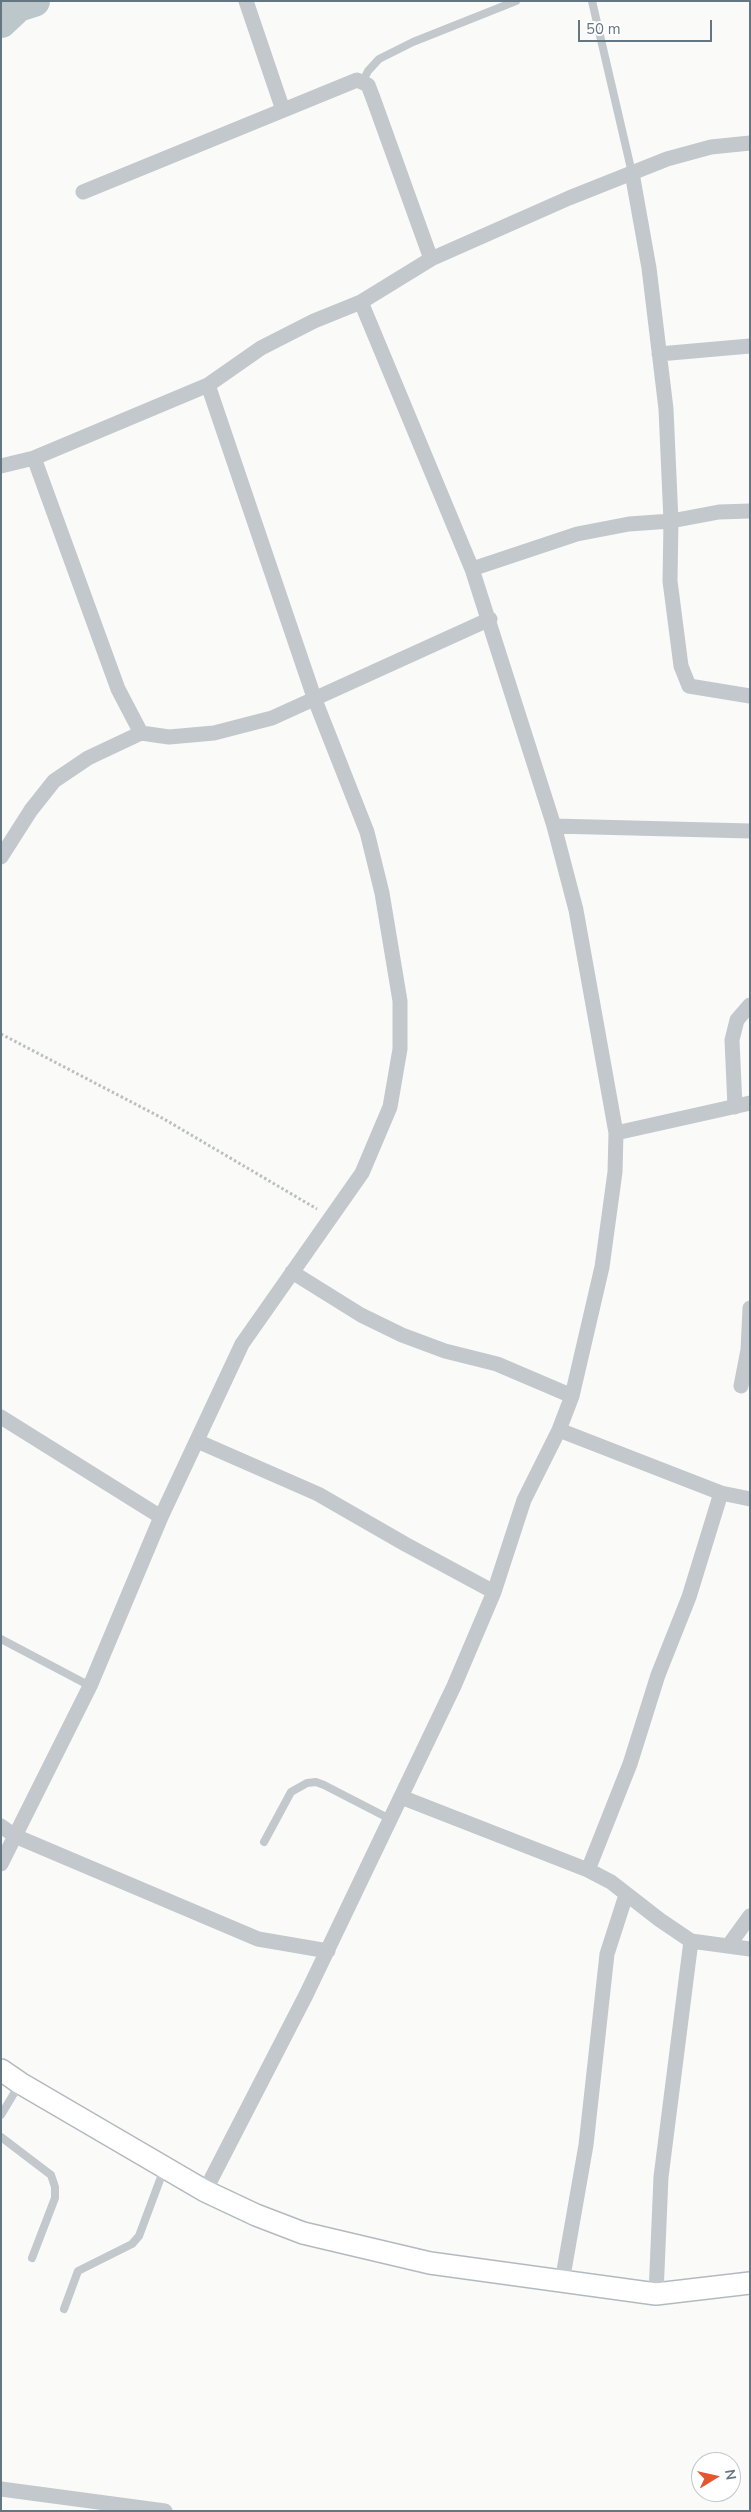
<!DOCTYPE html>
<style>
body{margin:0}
#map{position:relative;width:751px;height:2512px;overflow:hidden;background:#fafaf8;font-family:"Nunito Sans",sans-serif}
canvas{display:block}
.frame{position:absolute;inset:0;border:2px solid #657683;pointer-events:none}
.north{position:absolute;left:691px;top:2452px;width:50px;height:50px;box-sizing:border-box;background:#fff;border:1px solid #c1c8cd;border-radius:50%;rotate:81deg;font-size:14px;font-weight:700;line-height:20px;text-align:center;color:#657683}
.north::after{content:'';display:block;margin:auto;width:18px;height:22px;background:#e4572e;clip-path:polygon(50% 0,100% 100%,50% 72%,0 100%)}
.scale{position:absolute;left:578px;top:20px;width:134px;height:22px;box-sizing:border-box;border:2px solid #657683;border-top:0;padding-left:6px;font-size:15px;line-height:18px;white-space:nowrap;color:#657683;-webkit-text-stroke:4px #fff;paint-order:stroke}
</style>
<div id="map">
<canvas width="751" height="2512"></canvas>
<div class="frame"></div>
<div class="north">N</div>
<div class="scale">50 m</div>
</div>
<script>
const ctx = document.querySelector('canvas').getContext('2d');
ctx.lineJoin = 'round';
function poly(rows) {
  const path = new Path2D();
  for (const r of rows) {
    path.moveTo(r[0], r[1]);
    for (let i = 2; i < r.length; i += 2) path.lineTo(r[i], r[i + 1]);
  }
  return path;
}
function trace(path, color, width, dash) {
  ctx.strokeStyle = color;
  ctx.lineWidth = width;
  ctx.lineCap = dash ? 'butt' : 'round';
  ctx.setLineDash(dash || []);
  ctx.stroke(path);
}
const river = poly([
 [1,22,18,6,34,1]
]);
const path = poly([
 [1,1034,164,1119,317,1209]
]);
const lane = poly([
 [592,1,632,173],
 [363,81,368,71,379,59,413,42,516,1],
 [1,1639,90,1686],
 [264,1842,291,1792,307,1783,316,1782,324,1785,390,1819],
 [1,2115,19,2085],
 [1,2137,51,2175,55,2187,55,2198,32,2258],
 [64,2309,78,2271,132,2244,139,2236,164,2169]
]);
const street = poly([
 [246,1,283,110],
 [632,173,649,268,666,409,671,521,670,581,681,666,689,686,750,696],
 [83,192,357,80,368,85,373,98,431,259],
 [659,354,750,346],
 [34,458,118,689,141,733,169,737,214,733,272,718,490,619],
 [1,466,34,458,208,385,261,348,314,321,361,302,431,259,569,198,667,159,711,147,750,143],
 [472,569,577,534,629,524,671,521,719,512,750,511],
 [554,826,750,831],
 [1,857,31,810,54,781,88,758,141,733],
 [735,1107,732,1040,737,1020,750,1005],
 [616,1133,750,1103],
 [292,1272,361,1315,402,1335,445,1351,497,1364,572,1396],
 [741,1386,748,1350,750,1308],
 [1,1417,161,1517],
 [559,1430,721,1493,750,1499],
 [197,1441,318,1494,405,1544,494,1592],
 [401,1797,588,1870,611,1882,660,1920,691,1941,750,1949],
 [1,1826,15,1836,258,1939,328,1951],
 [1,1864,90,1686,161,1517,242,1344,362,1173,390,1107,400,1049,400,1001,382,893,367,832,315,700,208,385],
 [588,1870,630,1764,658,1675,689,1597,721,1493],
 [729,1945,750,1916],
 [205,2191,306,1995,454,1686,494,1592,524,1500,559,1430,572,1396,602,1267,615,1172,616,1133,576,910,554,826,472,569,361,302],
 [562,2282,586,2145,607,1954,626,1895],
 [656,2294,661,2177,691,1941],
 [1,2489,165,2511]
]);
const secondary = poly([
 [1,2070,20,2083,205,2191,256,2215,303,2233,430,2263,656,2294,750,2283]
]);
trace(river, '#bbc7cb', 32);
trace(secondary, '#b3babf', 24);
trace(path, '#bbbfc2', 3, [2.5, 2.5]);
trace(lane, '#c3c8cc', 8);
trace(street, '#c3c8cc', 15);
trace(secondary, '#fff', 21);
</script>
